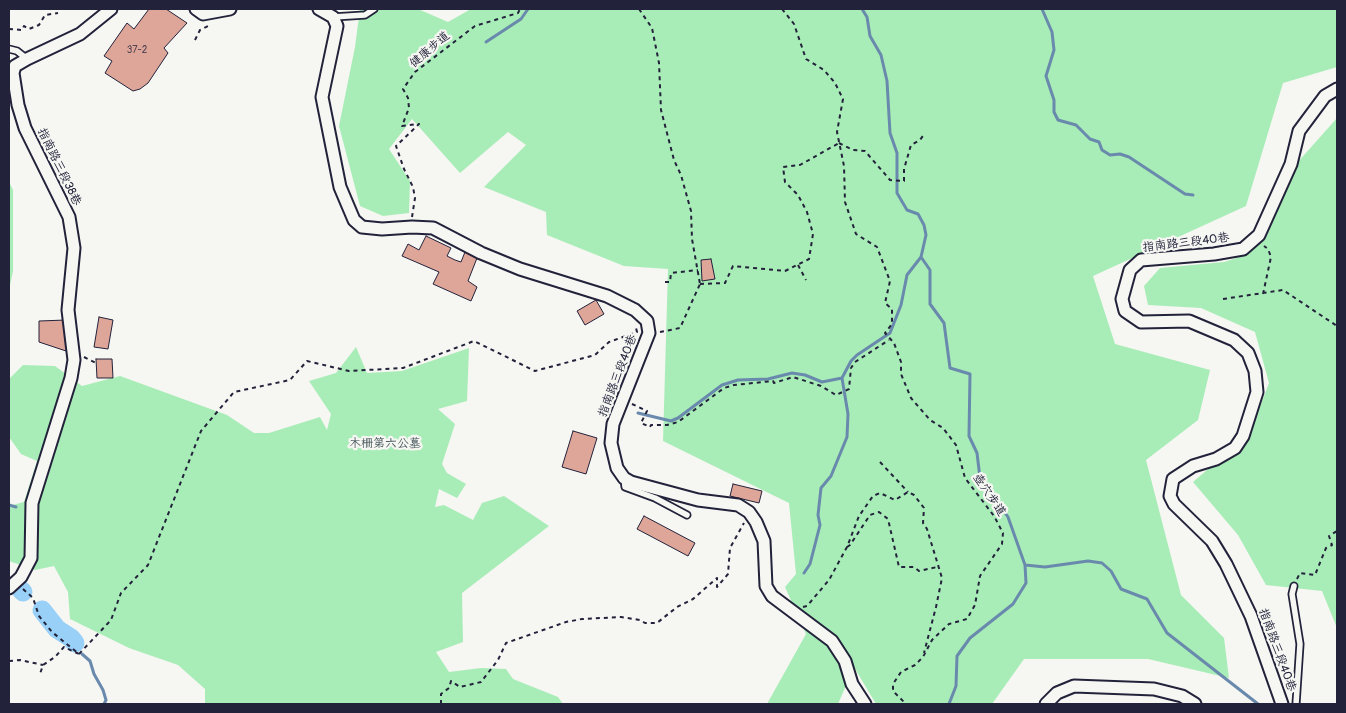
<!DOCTYPE html>
<meta charset="utf-8">
<style>
body{margin:0}
#map{position:relative;width:1346px;height:713px;overflow:hidden;background:#f6f6f2;font-family:Pangolin,sans-serif}
canvas{display:block}
.frame{position:absolute;inset:0;border:10px solid #22223b;pointer-events:none}
</style>
<div id="map">
<canvas width="1346" height="713"></canvas>
<div class="frame"></div>
</div>
<script>
const ctx = document.querySelector('canvas').getContext('2d');
ctx.lineJoin = 'round';
function paint(path, color) {
  ctx.fillStyle = color;
  ctx.fill(path, 'evenodd');
}
function poly(rows) {
  const path = new Path2D();
  for (const r of rows) {
    path.moveTo(r[0], r[1]);
    for (let i = 2; i < r.length; i += 2) path.lineTo(r[i], r[i + 1]);
  }
  return path;
}
function trace(path, color, width, dash) {
  ctx.strokeStyle = color;
  ctx.lineWidth = width;
  ctx.lineCap = dash ? 'butt' : 'round';
  ctx.setLineDash(dash || []);
  ctx.stroke(path);
}
function drawText(font, color, halo, rows, align = 'center') {
  ctx.font = font + ' Pangolin,"LXGW WenKai TC",sans-serif';
  ctx.lineWidth = 4.5;
  ctx.setLineDash([]);
  ctx.textBaseline = 'middle';
  ctx.strokeStyle = halo;
  ctx.fillStyle = color;
  for (const [text, x, y, turn = 0] of rows) {
    ctx.save();
    ctx.translate(x, y);
    ctx.rotate((+turn || 0) * Math.PI / 180);
    ctx.textAlign = isNaN(turn) ? turn : align;
    if (halo) ctx.strokeText(text, 0, 0);
    ctx.fillText(text, 0, 0);
    ctx.restore();
  }
}
const green = poly([
 [360,9,418,9,448,22,471,9,1337,9,1337,67,1283,83,1246,206,1093,276,1115,344,1210,370,1198,420,1146,460,1181,595,1224,638,1229,678,1148,659,1024,659,992,704,876,704,854,667,838,704,767,704,806,634,785,587,796,574,789,503,663,441,668,269,624,266,547,235,546,212,484,187,526,145,508,132,460,173,412,119,389,149,410,181,409,213,383,216,360,206,339,126,355,47],
 [1337,118,1337,628,1322,591,1266,585,1238,535,1193,482,1250,433,1269,383,1255,332,1201,308,1148,305,1144,286,1160,268,1224,262,1246,255,1267,235,1297,163],
 [9,182,13,190,13,271,9,290],
 [356,347,367,373,402,371,469,348,467,401,438,409,455,424,442,464,447,473,466,484,457,498,439,489,435,507,444,505,473,520,482,503,504,496,549,526,462,593,463,642,436,652,449,672,481,668,506,669,513,679,558,697,563,704,205,704,205,689,178,665,129,648,70,619,68,592,54,566,35,570,9,561,9,506,24,502,37,461,21,454,9,437,9,379,23,365,55,366,82,386,120,376,227,415,254,433,269,433,320,417,327,430,331,414,309,381,336,373]
]);
const stream = poly([
 [862,9,867,17,870,36,881,55,887,81,890,133,897,153,897,193,907,210,918,214,924,225,926,235,921,257,930,270,930,304,944,323,950,368,970,374,969,436,977,453,980,478,1008,517,1025,565,1026,583,1013,604,970,638,957,656,956,686,949,704],
 [1042,9,1052,32,1054,50,1046,76,1054,100,1054,112,1058,120,1076,125,1090,139,1099,142,1102,150,1110,155,1120,154,1129,157,1185,194,1193,195],
 [486,42,521,19,528,9],
 [638,413,671,421,678,418,722,385,738,380,768,379,792,373,805,375,822,382,842,378,851,361,857,355,890,333,901,305,907,275,921,257],
 [9,505,16,507],
 [1025,565,1045,567,1088,561,1102,563,1111,571,1121,589,1147,599,1167,633,1258,704],
 [804,573,810,564,820,525,818,515,821,488,831,476,847,437,848,414,842,378],
 [82,654,90,661,94,674,103,690,106,700,104,704]
]);
const river = poly([
 [21,590,23,592],
 [42,610,57,629,71,638,75,643]
]);
const building = poly([
 [149,9,166,9,187,23,164,48,168,53,148,83,140,89,133,91,105,73,112,61,104,56,127,23,134,29,149,9],
 [426,236,451,248,447,256,455,260,461,262,465,252,477,258,468,281,477,287,471,301,433,284,439,272,402,256,408,244,419,250,426,236],
 [711,259,715,279,702,281,701,260,711,259],
 [596,300,604,314,585,325,577,311,596,300],
 [99,317,113,320,108,349,94,347,99,317],
 [66,320,69,352,39,342,39,321,66,320],
 [96,359,112,359,113,378,97,378,96,359],
 [573,431,597,438,586,474,562,467,573,431],
 [733,484,762,491,759,503,730,496,733,484],
 [644,516,695,543,688,556,637,529,644,516]
]);
const path = poly([
 [639,9,652,28,659,63,661,110,674,160,681,175,691,211,692,239,700,284],
 [782,9,794,24,806,59,824,70,835,83,843,99,837,132,844,166,845,202,856,234,877,247,890,281,885,303,892,309,892,324,885,333,894,343,901,362,901,374,911,398,930,420,943,428,956,445,965,478,994,516,1003,533,1002,544,980,576,975,605,967,619,949,624,932,640,923,657,915,665,901,672,893,684,893,691,906,704],
 [9,29,22,30,24,26,29,29,39,25,45,15,58,13],
 [195,40,200,30,210,25],
 [839,143,853,150,865,151,890,180,904,181,904,169,911,145,920,140,925,133],
 [412,217,415,198,413,187,404,169,396,146,419,124,402,126,409,108,408,98,403,89,415,72,475,26,518,13,520,9],
 [798,265,806,280],
 [665,282,670,282,671,273,698,270],
 [700,284,725,283,733,266,785,271,809,259,813,234,807,212,798,195,785,182,783,167,800,165,839,143],
 [1263,294,1271,257,1268,249,1264,246],
 [1223,299,1283,290,1337,326],
 [660,332,680,328,700,284],
 [84,357,96,363],
 [632,404,647,411,641,423,650,427,651,425,667,425,678,422,724,388,734,385,773,381,774,383,793,377,821,386,836,395,849,389,851,368,855,362,889,340],
 [880,462,908,492],
 [847,547,850,545,870,515,879,512,888,519,899,567,914,567,919,571,937,567],
 [1297,579,1300,573,1315,575,1326,548,1332,545,1329,536,1337,531],
 [23,589,33,598,39,616,52,632,79,654,64,647,55,657,43,665,40,674],
 [803,607,807,606,829,580,847,547,859,516,873,496,880,493,895,500,908,492,914,495,924,508,923,523,927,529,942,578,936,607,924,653],
 [79,654,111,620,121,593,148,565,201,431,234,392,290,380,307,361,349,371,403,368,474,341,535,371,595,355,609,342,637,332,636,328],
 [9,661,20,660,43,665],
 [441,704,441,694,449,688,451,681,460,687,481,682,498,660,506,643,566,622,582,619,621,617,640,620,645,623,657,623,677,607,693,599,717,578,717,587,728,574,730,548,744,523]
]);
const lane = poly([
 [333,17,365,15,374,9],
 [9,49,17,51,27,59],
 [624,478,625,487,655,498,687,515],
 [1294,586,1292,594,1300,644,1296,704]
]);
const street = poly([
 [196,9,203,14,230,9],
 [319,9,333,17,337,26,322,97,340,187,354,220,362,227,382,229,412,227,433,228,481,253,520,269,607,296,635,310,647,321,649,333,613,424,611,443,617,468,624,478,631,482,698,500,738,505,749,512,756,522,764,541,766,586,772,596,832,641,845,661,852,684,865,704],
 [9,588,21,577,31,558,32,503,71,378,74,360,68,310,74,248,69,217,25,128,18,105,13,73,15,66,27,59,80,34,111,9],
 [1046,704,1057,693,1074,686,1154,689,1182,696,1195,704],
 [1282,704,1251,616,1226,564,1212,541,1174,504,1170,496,1173,479,1193,466,1216,459,1235,448,1243,436,1257,392,1255,371,1248,353,1234,340,1189,321,1141,322,1125,311,1122,299,1130,270,1141,260,1214,254,1243,249,1259,235,1291,164,1299,131,1325,96,1337,89]
]);
const numberNames = [
 ["37-2",137,50]
];
const streetNames = [
 ["健康步道",430,50,-40],
 ["指南路三段38巷",59,167,64],
 ["指南路三段40巷",1186,243,-7],
 ["指南路三段40巷",618,376,-69],
 ["壺穴步道",989,495,56],
 ["指南路三段40巷",1277,650,70]
];
const parkNames = [
 ["木柵第六公墓",385,444]
];
paint(green, '#a8edb7');
trace(stream, '#698aac', 3);
trace(river, '#98d0f7', 19);
paint(building, '#dea599');
trace(building, '#22223b', 1);
trace(lane, '#22223b', 9);
trace(street, '#22223b', 15);
trace(path, '#22223b', 2, [4, 4]);
trace(lane, '#f6f6f2', 5.5);
trace(street, '#f6f6f2', 11);
drawText('10px', '#514352', null, numberNames);
drawText('12px', '#22223b', '#f6f6f2', streetNames);
drawText('12px', '#44555a', '#f6f6f2', parkNames);
</script>
